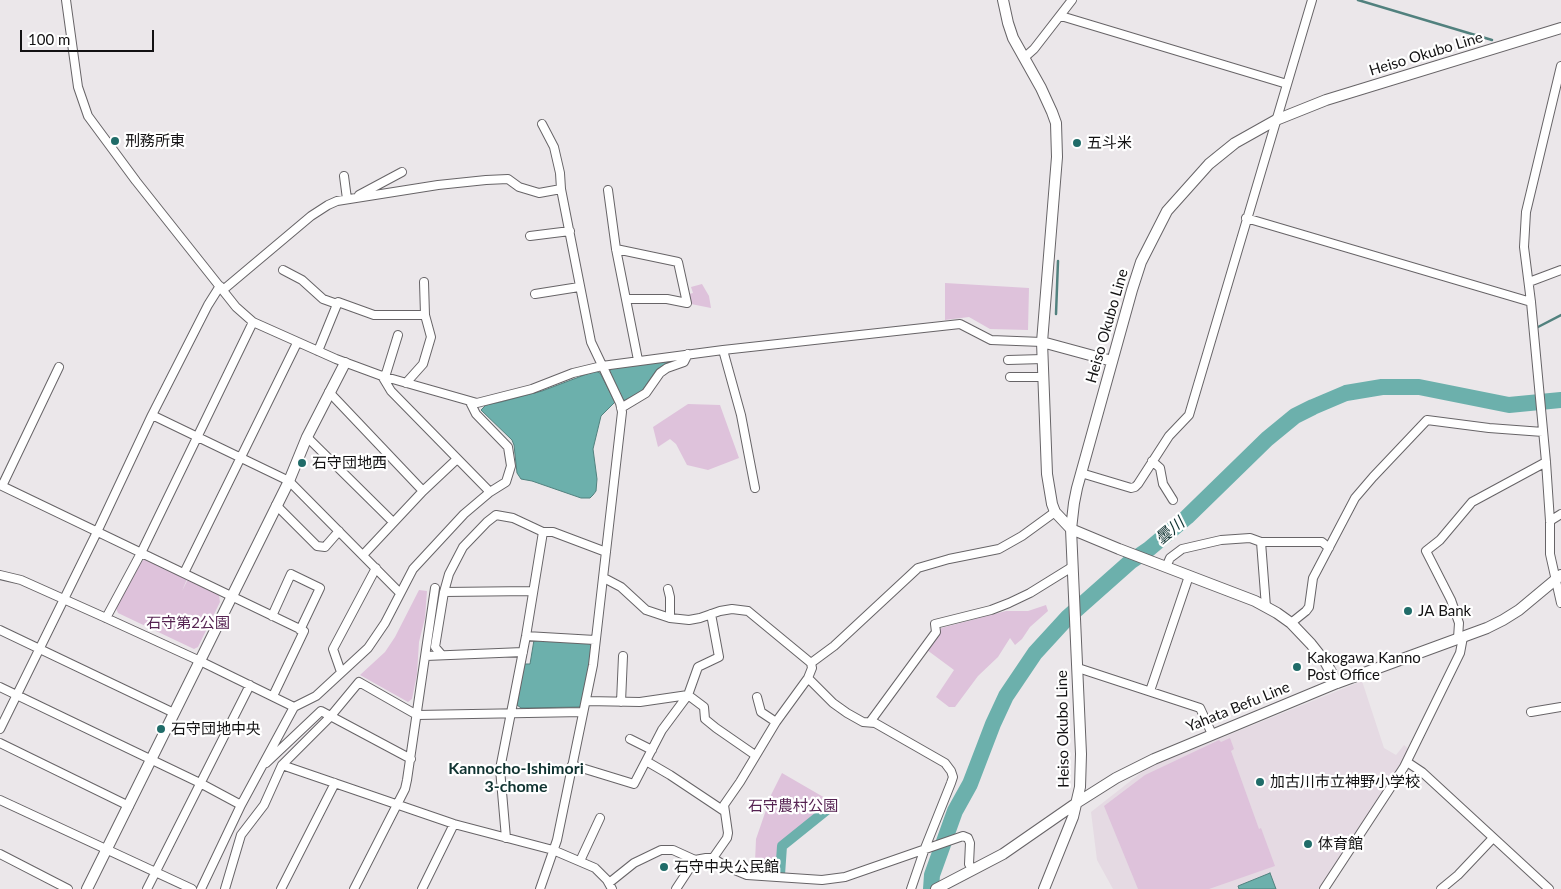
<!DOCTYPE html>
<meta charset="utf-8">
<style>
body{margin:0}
#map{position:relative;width:1561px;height:889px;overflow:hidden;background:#ebe7ea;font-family:Lato,sans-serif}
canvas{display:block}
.scale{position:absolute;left:20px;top:30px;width:134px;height:22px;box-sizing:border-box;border:2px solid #131213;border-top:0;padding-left:6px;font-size:15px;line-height:18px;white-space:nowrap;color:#131213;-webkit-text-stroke:4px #fff;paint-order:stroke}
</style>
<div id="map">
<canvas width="1561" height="889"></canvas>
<div class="scale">100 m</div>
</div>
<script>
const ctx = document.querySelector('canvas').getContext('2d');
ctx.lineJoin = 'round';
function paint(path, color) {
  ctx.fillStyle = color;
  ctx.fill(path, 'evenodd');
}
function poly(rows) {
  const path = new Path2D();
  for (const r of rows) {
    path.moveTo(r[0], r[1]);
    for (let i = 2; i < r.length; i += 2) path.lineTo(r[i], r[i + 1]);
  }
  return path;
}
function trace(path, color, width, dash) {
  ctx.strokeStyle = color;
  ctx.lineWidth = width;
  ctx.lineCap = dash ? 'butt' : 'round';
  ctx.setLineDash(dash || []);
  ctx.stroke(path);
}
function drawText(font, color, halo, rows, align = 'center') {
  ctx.font = font + ' Lato,"Noto Sans JP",sans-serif';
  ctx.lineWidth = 4.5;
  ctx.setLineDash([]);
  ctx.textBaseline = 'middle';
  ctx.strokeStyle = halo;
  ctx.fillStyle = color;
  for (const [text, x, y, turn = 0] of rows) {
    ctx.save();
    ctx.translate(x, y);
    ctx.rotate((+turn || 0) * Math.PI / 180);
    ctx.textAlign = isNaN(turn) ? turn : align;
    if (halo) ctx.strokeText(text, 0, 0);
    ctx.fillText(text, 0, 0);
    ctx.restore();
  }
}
const built = poly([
 [1362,681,1384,748,1396,755,1404,745,1410,750,1321,887,1319,889,1113,889,1097,860,1091,812,1147,768]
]);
const green = poly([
 [945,283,1029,288,1028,330,990,329,969,317,945,320],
 [702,284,709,296,711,308,691,304,689,294,693,293,691,287],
 [688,404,720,405,739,458,708,470,687,465,676,444,670,439,658,447,653,427],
 [145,559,187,579,182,591,188,579,219,595,220,602,198,647,194,649,118,613,116,608,142,561],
 [419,590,427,591,425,618,419,642,417,674,412,699,408,702,360,675,385,652,395,637],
 [1046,605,1048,611,1030,627,1022,639,1015,645,1010,638,998,657,978,676,955,707,949,707,936,697,954,670,927,650,941,628,1006,611,1028,611],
 [1230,738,1234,749,1231,751,1259,829,1261,828,1275,866,1209,889,1138,889,1104,806,1145,775,1219,740,1221,742],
 [782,773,832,802,803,828,781,846,778,876,749,873,755,862,756,839,766,810,770,806,768,801]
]);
const water = poly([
 [674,360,657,369,641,392,623,401,609,372,612,368,674,360],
 [595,371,600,373,615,402,601,416,593,449,597,479,596,491,593,495,590,498,581,498,532,481,521,479,517,473,514,445,512,440,481,410,486,405,501,402,542,391,595,371],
 [534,640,589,643,592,647,583,704,579,707,521,708,517,705,524,664,530,664,534,640],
 [1270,873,1276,889,1239,889,1238,886,1270,873]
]);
const stream = poly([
 [1358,0,1492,40],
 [1056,314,1058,261],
 [1538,327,1561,315]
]);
const canal = poly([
 [780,875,782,846,833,805]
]);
const river = poly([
 [931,889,932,875,955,811,970,784,993,724,1006,696,1035,653,1068,617,1130,562,1149,549,1187,517,1267,439,1295,416,1313,407,1346,393,1382,387,1419,387,1509,405,1561,400]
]);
const street = poly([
 [66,0,78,87,88,116,136,181,236,307,253,322,336,359,382,376,477,403,532,389,573,373,602,366,723,350,960,324,991,340,1042,342],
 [1061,16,1287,84],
 [1025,57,1034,49,1072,0],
 [1561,66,1526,212,1524,247,1531,302,1546,462,1550,521,1550,554,1561,603],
 [344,176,347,199],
 [608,190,616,249,638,360],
 [359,195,402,172],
 [1246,218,1531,302],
 [530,236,570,231],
 [616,249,678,262,687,303,667,299,627,299],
 [283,270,302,280,323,299,337,304],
 [1529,282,1561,270],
 [223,290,311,216,328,205,337,201,438,185,486,180,508,179,519,187,539,193,561,189],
 [535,294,579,287],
 [723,350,741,415,755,488],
 [318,351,338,302,374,315,425,315],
 [1008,360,1043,359],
 [382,376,391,391,490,492],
 [385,377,398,335],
 [1010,377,1044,377],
 [406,383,423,364,431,337,425,315,424,282],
 [329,392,423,491],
 [621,408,646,393,660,373,667,368,684,362,688,354],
 [152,415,289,481,400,593],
 [307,437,393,522],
 [1152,461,1160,468,1163,484,1173,500],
 [1081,473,1131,488,1135,487,1138,484,1169,436,1189,415,1312,0],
 [0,485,304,631,273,696],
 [2,486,59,367],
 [276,505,317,546,325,547,339,531],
 [1550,521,1561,514],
 [1261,542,1266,607],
 [363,555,423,491,457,459],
 [1166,567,1170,558,1182,549,1221,540,1250,538,1261,542,1322,542,1329,548],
 [184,573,297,343],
 [0,575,21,580,106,618,200,661,294,707],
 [604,578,621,587,646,610,670,618,689,620,700,618,720,611,732,609,748,611,811,663,812,668,808,678,776,722,740,782,724,805,728,833,727,838,713,858],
 [668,589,670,597,670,618],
 [532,591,444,592,449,574,463,547,487,522,496,515,513,518,543,532,553,532,606,552],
 [272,616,291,574,320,588,300,630],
 [106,618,141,553,253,322],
 [1291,623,1306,611,1309,607,1313,578,1355,498,1373,477,1427,420,1489,428,1543,432],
 [0,630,174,713],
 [526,636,595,640],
 [1458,638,1459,623,1451,600,1426,551,1440,540,1472,502,1546,462],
 [441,654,435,647,444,592],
 [426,656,523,652],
 [811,663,834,646,918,568,949,559,999,549,1022,536,1055,512],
 [1078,668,1200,708,1212,734],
 [341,672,333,649,376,568],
 [808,678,833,703,847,713,863,722,875,723,945,763,951,771,953,777,951,783,925,848,911,889],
 [0,687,200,783,241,805],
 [1150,691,1189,576],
 [757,697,761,712,776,722],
 [586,701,640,702,688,695,704,707,705,719,716,728,755,755],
 [621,702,623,656],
 [1531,712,1561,707],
 [870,722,936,632,935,624,991,610,1009,603,1030,593,1072,567],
 [0,729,97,532,152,415,208,305,220,286],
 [630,739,652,750],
 [0,743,129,806],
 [646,761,670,775,724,811],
 [1407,762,1422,772,1549,889],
 [266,763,321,711,411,759],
 [282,765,330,717,359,682,417,715,583,712],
 [572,765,634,784,662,730,688,695,698,667,719,657,711,614],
 [0,800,192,889],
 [506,838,500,769,526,636,543,532],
 [0,854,68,889],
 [580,861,600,818],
 [609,883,634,863,661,850,673,850,695,860],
 [147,889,250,685],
 [201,889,241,805,294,707,316,696,368,648,385,623,413,569,464,514,490,492,506,482,511,466,508,447,476,414,470,402],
 [225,889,241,835,264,805,282,765,454,824,553,850,595,868,607,880,612,889],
 [281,889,335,783],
 [354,889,405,789,407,780,435,588],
 [422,889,454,824],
 [540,889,557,840,593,665,622,412,620,403,591,342,561,189,560,173,554,147,542,124],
 [676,889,695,860,706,858,713,858,725,866,747,875,822,880,845,877,963,836,968,838,970,843,969,864,973,870],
 [1324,889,1404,767,1460,653,1463,637],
 [1441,889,1458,875,1493,838]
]);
const secondary = poly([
 [1003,0,1008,23,1013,38,1041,88,1052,112,1056,123,1057,157,1042,342,1047,474,1052,504,1055,512,1071,529,1119,549,1255,601,1277,613,1291,623,1311,644,1326,663,1337,683],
 [1042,342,1112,361],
 [87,889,289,481,307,437,345,363],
 [936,889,1003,854,1078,802,1116,778,1154,759,1337,683,1487,628,1503,620,1519,610,1561,575],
 [1044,889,1073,817,1080,787,1081,754,1071,529,1074,503,1077,488,1132,290,1141,262,1167,211,1209,164,1235,143,1276,120,1326,100,1561,28]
]);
const markers = [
 [115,141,5,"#206c69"],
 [1077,143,5,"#206c69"],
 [302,463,5,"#206c69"],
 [1408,611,5,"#206c69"],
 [1297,667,5,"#206c69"],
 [161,729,5,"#206c69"],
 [1260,782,5,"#206c69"],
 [1308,844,5,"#206c69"],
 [664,867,5,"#206c69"]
];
const streetNames = [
 ["Heiso Okubo Line",1426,54,-17],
 ["Heiso Okubo Line",1107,326,-74],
 ["Yahata Befu Line",1238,707,-22],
 ["Heiso Okubo Line",1063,729,-91]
];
const poiNames = [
 ["刑務所東",125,141],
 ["五斗米",1087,143],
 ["石守団地西",312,463],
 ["JA Bank",1418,611],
 ["Kakogawa Kanno",1307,658],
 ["Post Office",1307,675],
 ["石守団地中央",171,729],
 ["加古川市立神野小学校",1270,782],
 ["体育館",1318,844],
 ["石守中央公民館",674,867]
];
const parkNames = [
 ["石守第2公園",188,623],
 ["石守農村公園",793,806]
];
const waterNames = [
 ["曇川",1170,531,-40]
];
const neighbourhoodNames = [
 ["Kannocho-Ishimori",516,769],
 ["3-chome",516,787]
];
paint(built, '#e5dae3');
paint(green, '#dec2db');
paint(water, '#6cb0ac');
trace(water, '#51817e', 1);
trace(stream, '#51817e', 2.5);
trace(canal, '#6cb0ac', 10);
trace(river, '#6cb0ac', 16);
trace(street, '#676467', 10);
trace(secondary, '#676467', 12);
trace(street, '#fff', 8);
trace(secondary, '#fff', 10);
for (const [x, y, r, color] of markers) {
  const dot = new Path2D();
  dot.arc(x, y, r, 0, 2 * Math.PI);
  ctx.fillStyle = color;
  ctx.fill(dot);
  trace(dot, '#fff', 2);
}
drawText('15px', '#131213', '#fff', streetNames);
drawText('15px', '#131213', '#fff', poiNames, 'left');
drawText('15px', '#562352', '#fff', parkNames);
drawText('italic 16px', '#0f3231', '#fff', waterNames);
drawText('bold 16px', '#103331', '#fff', neighbourhoodNames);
</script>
